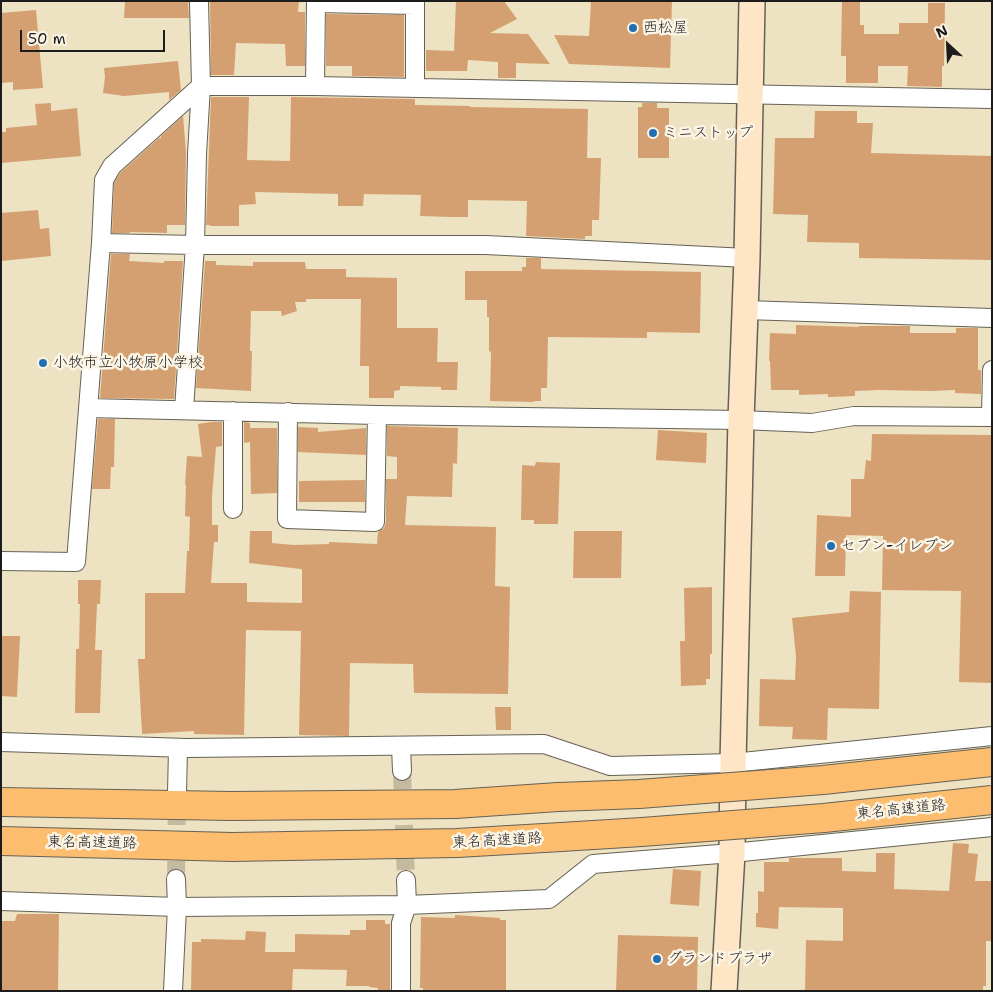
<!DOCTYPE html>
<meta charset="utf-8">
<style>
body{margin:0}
#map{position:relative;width:993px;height:992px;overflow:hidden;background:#ede2c1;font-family:"Shantell Sans",sans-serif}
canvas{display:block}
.frame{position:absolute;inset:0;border:2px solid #1c1c1c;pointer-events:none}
.north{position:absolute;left:923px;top:20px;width:50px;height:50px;-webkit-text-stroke:4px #fcf5e5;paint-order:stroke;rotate:335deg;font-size:14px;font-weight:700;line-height:20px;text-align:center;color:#1c1c1c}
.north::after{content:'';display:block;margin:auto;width:18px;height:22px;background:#1c1c1c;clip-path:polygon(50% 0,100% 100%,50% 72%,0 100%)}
.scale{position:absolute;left:20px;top:30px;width:145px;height:22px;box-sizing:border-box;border:2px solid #1c1c1c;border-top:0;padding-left:6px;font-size:15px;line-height:18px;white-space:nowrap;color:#1c1c1c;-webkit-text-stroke:4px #fcf5e5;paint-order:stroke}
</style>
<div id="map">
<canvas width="993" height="992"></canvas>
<div class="frame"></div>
<div class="north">N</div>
<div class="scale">50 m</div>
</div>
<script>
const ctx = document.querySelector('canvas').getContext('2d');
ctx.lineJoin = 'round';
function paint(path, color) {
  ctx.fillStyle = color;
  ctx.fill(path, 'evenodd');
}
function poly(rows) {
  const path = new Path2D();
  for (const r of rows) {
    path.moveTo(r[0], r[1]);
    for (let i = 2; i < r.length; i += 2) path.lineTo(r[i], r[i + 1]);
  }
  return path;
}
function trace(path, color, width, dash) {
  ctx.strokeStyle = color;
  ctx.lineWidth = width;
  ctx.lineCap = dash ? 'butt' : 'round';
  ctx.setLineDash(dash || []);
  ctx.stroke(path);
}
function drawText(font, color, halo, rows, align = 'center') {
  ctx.font = font + ' "Shantell Sans","Klee One",sans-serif';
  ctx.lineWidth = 5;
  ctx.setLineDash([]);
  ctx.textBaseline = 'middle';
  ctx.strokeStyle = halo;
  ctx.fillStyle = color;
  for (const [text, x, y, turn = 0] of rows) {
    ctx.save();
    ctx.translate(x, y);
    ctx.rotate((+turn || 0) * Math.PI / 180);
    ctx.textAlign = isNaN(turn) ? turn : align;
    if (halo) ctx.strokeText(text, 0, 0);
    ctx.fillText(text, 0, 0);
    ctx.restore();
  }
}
const building = poly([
 [125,1,188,1,189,18,124,18],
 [210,1,299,1,298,12,305,12,305,66,286,66,285,44,236,43,234,75,211,75],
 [456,1,504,1,517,19,490,33,528,34,550,64,516,63,516,78,498,78,498,62,468,60,467,71,426,71,426,50,454,51],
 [591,1,672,1,670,68,569,64,554,35,589,36],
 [842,1,860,1,860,25,864,25,864,34,899,34,899,23,928,23,928,3,945,3,944,66,942,66,942,87,907,86,908,66,878,66,878,83,846,83,846,56,841,56],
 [36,10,43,88,13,90,13,82,1,83,1,13],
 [326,14,404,15,404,77,352,76,352,66,326,66],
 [178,61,181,90,169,100,169,92,124,96,103,93,105,77,104,68],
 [211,97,249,97,247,160,290,161,291,97,415,99,415,105,470,106,470,107,588,109,587,158,601,158,599,220,592,220,592,236,585,236,585,239,526,236,527,201,468,200,468,217,451,217,420,216,421,195,364,194,363,206,338,206,338,194,255,192,256,204,239,205,239,226,210,226,210,225,206,225],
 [51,103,51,111,77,108,81,156,1,163,1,132,6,132,6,128,37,125,35,104],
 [642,103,657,103,657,108,669,108,669,158,638,158,638,107,642,107],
 [815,111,857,111,857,123,873,123,871,153,992,156,992,260,859,258,859,243,807,242,808,215,773,214,775,138,814,138],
 [183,116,186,152,185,225,167,225,167,233,130,232,130,233,112,233,114,183,120,173,159,138,161,138,161,136],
 [38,210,40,229,49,228,51,256,1,261,1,213],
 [111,254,130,254,129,261,164,263,164,261,183,261,174,399,100,398],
 [526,258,541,258,541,269,701,272,700,333,647,332,647,338,548,337,547,388,541,388,541,401,534,401,534,402,490,401,491,352,489,351,489,317,487,317,487,300,465,300,465,271,522,271,522,267,526,267],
 [205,261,216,261,216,265,253,266,253,262,305,262,306,269,346,269,346,277,397,278,397,328,438,328,437,362,458,362,457,390,441,390,441,387,400,386,400,390,394,391,394,398,369,398,369,366,360,366,361,299,306,299,306,302,295,302,297,311,282,316,281,311,251,311,250,351,252,351,251,391,196,388],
 [796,325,859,327,859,326,910,326,910,333,956,333,956,328,978,328,978,370,981,370,981,394,955,393,955,390,930,391,879,390,855,391,855,396,828,397,828,394,799,395,799,390,771,390,770,361,769,361,770,333,796,334],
 [98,419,115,419,114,467,111,467,110,489,92,489],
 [211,422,222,422,222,446,216,447,212,497,212,525,218,525,218,542,214,542,211,583,247,583,247,602,302,603,302,570,301,569,249,563,250,531,272,531,272,543,294,545,329,544,329,542,377,544,378,532,384,528,386,522,386,479,397,479,397,457,387,456,387,426,458,428,457,464,453,463,452,497,407,496,405,525,496,527,495,586,510,587,508,694,414,693,413,664,350,663,349,736,299,735,301,631,246,630,244,735,194,734,194,731,142,734,138,659,145,659,145,593,185,593,187,551,189,551,190,517,185,516,186,485,185,485,187,456,202,457,198,424],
 [244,422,250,423,250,428,277,428,277,493,251,494,250,442,244,443],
 [298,427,318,428,318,432,366,428,366,455,298,452],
 [658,430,707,433,706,463,656,460],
 [872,434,992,435,992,683,959,682,961,591,882,590,883,536,846,535,845,576,815,576,817,515,851,517,851,479,864,479,866,460,871,461],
 [536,462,560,463,558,524,534,524,534,520,521,520,522,465,535,466],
 [365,480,365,502,299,502,299,481],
 [574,531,622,531,621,578,573,578],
 [78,580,101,580,100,604,97,604,95,650,102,650,100,713,75,713,76,649,79,649,80,604,78,604],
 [712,587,712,654,710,654,710,679,706,679,706,685,681,686,680,641,685,641,684,588],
 [850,591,881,592,879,709,828,708,827,740,792,739,793,727,759,726,760,679,795,680,796,656,792,618,849,612],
 [1,636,20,636,17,697,1,696],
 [495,707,511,707,511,730,496,730],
 [953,843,969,844,968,853,978,854,975,881,992,881,992,941,986,941,986,986,983,986,983,991,805,991,806,940,843,941,843,908,779,907,778,929,756,927,756,913,758,913,758,891,764,892,764,862,789,862,789,858,842,858,842,871,876,872,876,853,895,853,894,889,949,891],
 [673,869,701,871,699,906,670,904],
 [17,914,59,914,58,991,1,991,1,921,15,921],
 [455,915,500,918,500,920,506,920,506,991,423,991,423,988,420,988,421,917,455,918],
 [366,920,385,920,385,924,390,924,390,991,378,991,378,988,369,987,369,986,346,986,347,970,293,969,292,991,191,991,192,942,201,942,201,939,245,940,246,931,266,932,265,952,295,952,295,934,350,935,350,930,366,930],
 [618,935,698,937,697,991,616,991]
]);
const streetTunnel = poly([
 [402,771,406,880],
 [176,879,177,794]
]);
const street = poly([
 [316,3,415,5],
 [315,86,316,1],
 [415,88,415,1],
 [101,243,195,245,486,245,747,258],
 [745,310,992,318],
 [88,408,377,415,741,420,812,423,854,416,992,417],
 [184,410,195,245,197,154,201,86,199,1],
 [233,411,233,509],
 [288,412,287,519,375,522,377,415],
 [991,417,992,370],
 [1,561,76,562,101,243,104,180,112,166,201,86,315,86,992,99],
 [1,742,187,748,544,744,610,766,733,763,992,736],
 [401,746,402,771],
 [177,793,178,748],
 [1,901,177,907,407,905,549,899,593,864,732,853,992,827],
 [173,991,177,907,176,879],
 [401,991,401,923,407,905,406,880]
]);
const secondary = poly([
 [724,991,732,853,733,763,741,420,747,258,752,1]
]);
const highway = poly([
 [1,802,231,806,455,804,558,797],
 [1,841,232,847,457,843,561,837]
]);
const highwayBridge = poly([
 [558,797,639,794,823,780,992,762],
 [561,837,642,832,824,818,992,800]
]);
const markers = [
 [633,28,5,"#1f6fb2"],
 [653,133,5,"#1f6fb2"],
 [43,363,5,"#1f6fb2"],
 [831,546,5,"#1f6fb2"],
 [657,959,5,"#1f6fb2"]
];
const poiNames = [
 ["西松屋",643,28],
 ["ミニストップ",663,133],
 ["小牧市立小牧原小学校",53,363],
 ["セブン-イレブン",841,546],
 ["グランドプラザ",667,959]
];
const streetNames = [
 ["東名高速道路",901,810,-6],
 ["東名高速道路",497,841,-3],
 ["東名高速道路",92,843,1]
];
paint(building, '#d5a071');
trace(streetTunnel, '#c3baa0', 18, [18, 9]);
trace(street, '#656156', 20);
trace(secondary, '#656156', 28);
trace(highway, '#656156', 30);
trace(street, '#fff', 18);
trace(secondary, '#fee5c5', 25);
trace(highway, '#fcbd6f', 28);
trace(highwayBridge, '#656156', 30, []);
trace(highwayBridge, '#fcbd6f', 28);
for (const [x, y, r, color] of markers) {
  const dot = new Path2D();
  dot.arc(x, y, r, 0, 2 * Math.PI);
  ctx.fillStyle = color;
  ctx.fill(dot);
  trace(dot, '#fcf5e5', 2);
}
drawText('15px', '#1c1c1c', '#fcf5e5', poiNames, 'left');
drawText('15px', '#1c1c1c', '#fcf5e5', streetNames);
</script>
